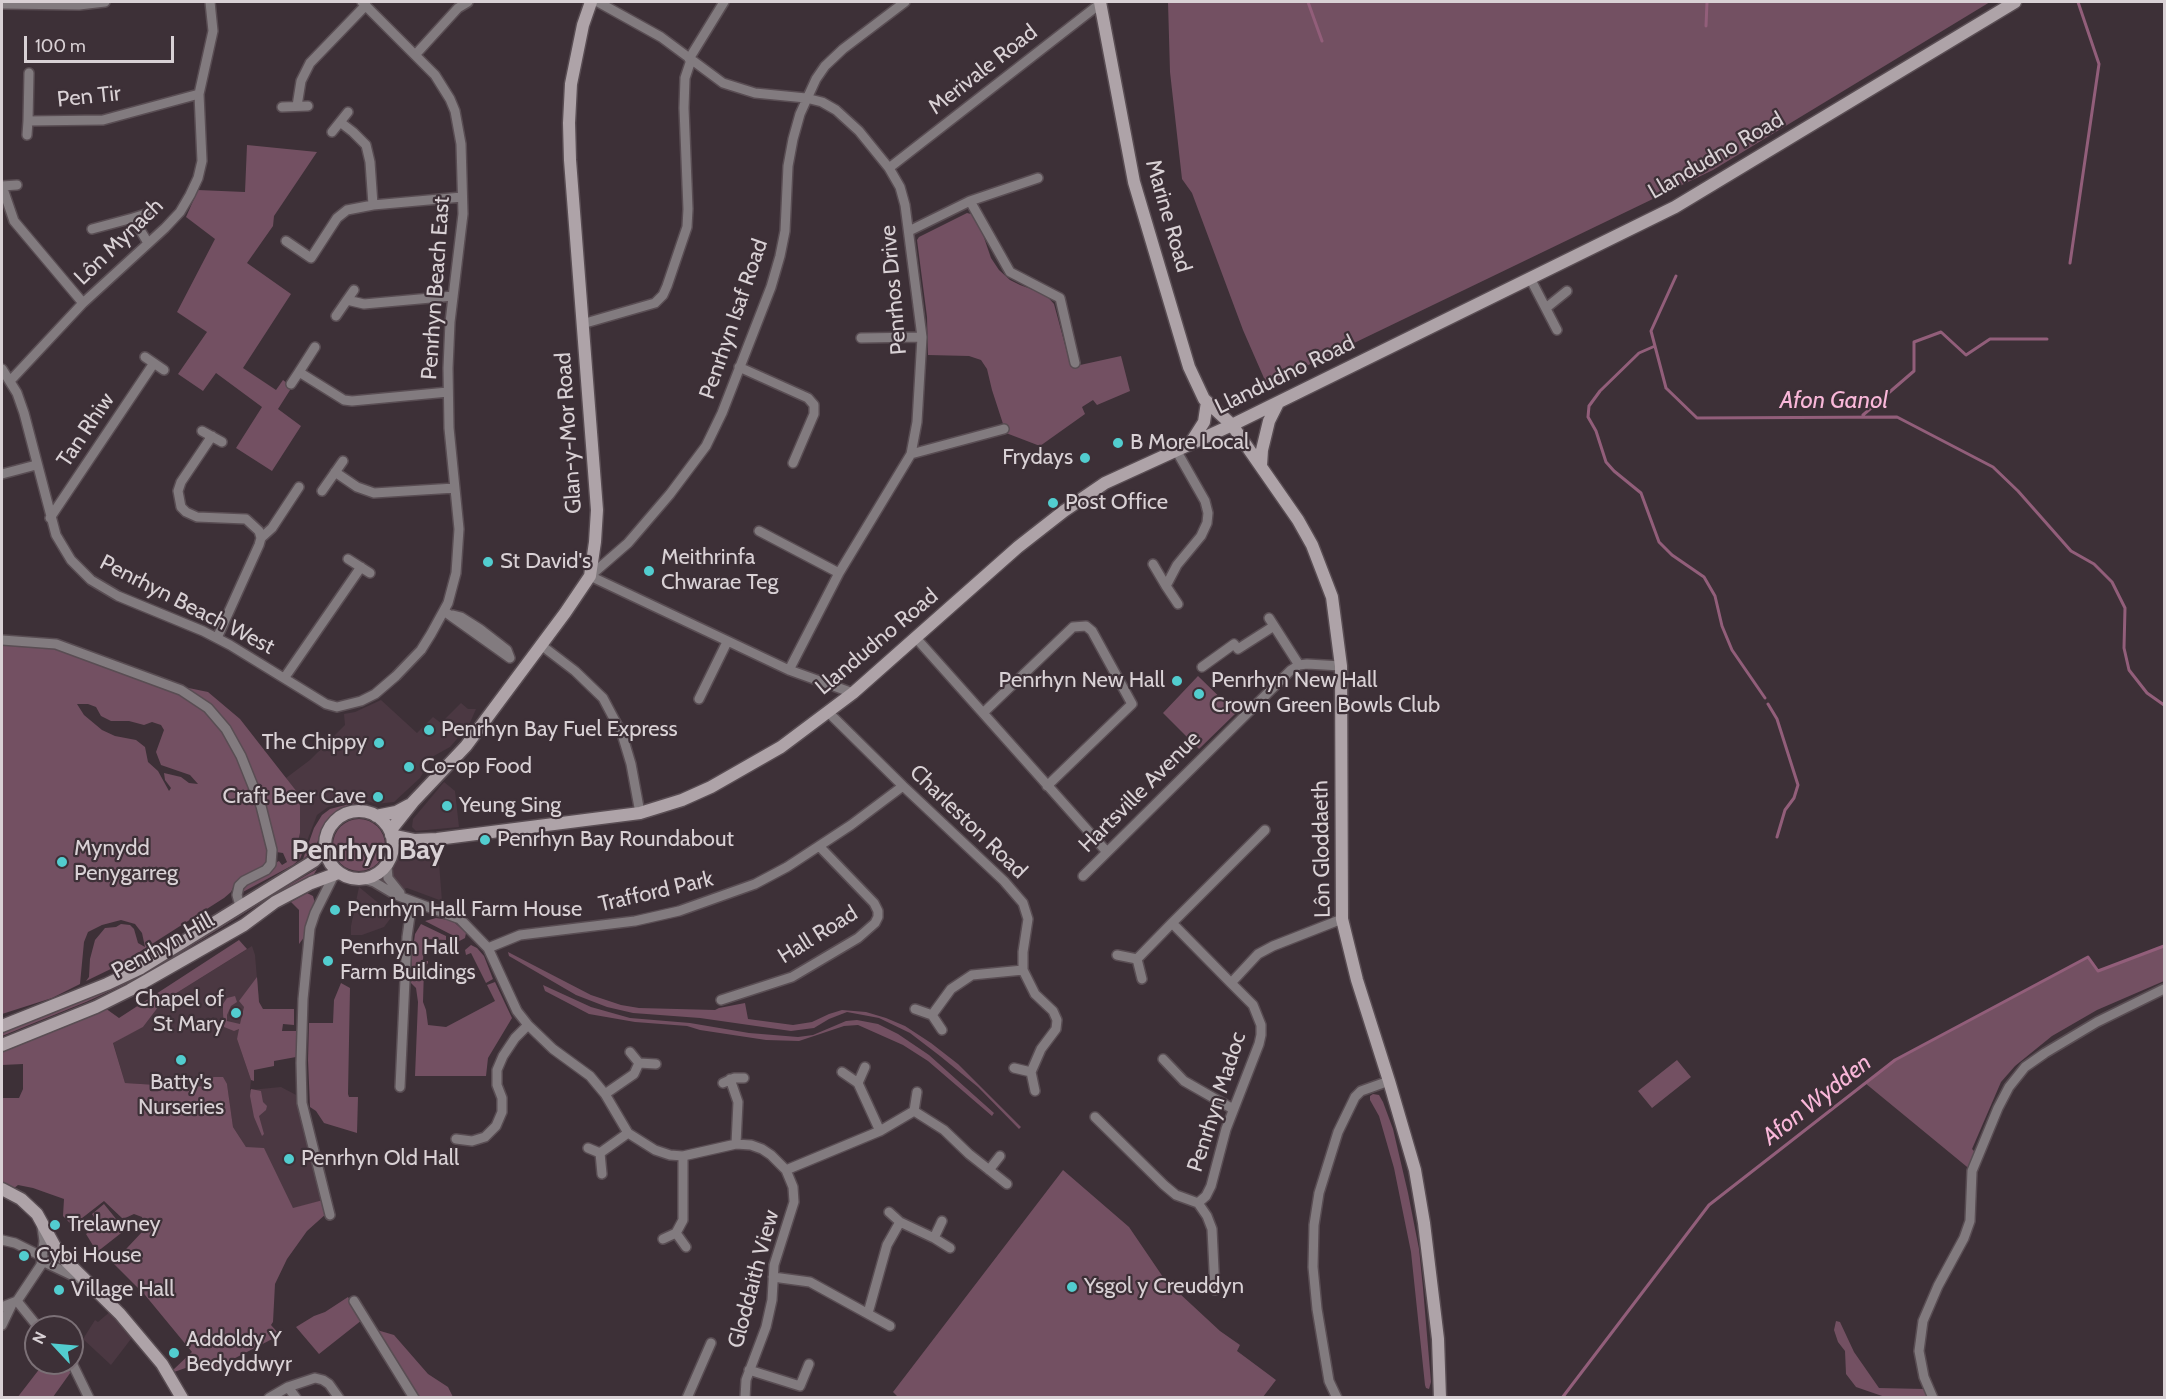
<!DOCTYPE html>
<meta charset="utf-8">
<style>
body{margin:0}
#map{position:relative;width:2166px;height:1399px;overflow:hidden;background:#3d3037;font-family:Cabin,sans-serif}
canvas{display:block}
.frame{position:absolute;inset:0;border:3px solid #d9d1d5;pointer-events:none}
.north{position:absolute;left:24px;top:1315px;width:60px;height:60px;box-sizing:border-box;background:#3d3037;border:2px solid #7b7076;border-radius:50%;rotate:296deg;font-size:16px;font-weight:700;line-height:24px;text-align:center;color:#d9d1d5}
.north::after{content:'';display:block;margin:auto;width:21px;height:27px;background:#52cdcf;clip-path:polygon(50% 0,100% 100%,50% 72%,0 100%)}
.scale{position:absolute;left:24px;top:36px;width:150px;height:27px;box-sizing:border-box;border:3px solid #d9d1d5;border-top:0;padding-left:8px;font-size:18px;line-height:21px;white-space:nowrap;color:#d9d1d5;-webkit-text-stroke:4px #3d3037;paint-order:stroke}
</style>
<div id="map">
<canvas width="2166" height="1399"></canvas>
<div class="frame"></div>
<div class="north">N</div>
<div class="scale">100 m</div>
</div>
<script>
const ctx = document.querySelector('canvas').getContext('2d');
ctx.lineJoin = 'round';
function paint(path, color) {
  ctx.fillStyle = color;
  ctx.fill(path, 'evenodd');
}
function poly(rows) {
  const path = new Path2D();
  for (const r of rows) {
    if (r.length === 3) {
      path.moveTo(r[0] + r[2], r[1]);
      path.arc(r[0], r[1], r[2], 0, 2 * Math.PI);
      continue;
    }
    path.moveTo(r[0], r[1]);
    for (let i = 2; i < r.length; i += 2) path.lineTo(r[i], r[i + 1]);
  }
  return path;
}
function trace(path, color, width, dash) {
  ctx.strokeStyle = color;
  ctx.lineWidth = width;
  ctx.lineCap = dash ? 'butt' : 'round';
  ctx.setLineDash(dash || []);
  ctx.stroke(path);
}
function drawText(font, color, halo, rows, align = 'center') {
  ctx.font = font + ' Cabin,sans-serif';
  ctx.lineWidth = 4.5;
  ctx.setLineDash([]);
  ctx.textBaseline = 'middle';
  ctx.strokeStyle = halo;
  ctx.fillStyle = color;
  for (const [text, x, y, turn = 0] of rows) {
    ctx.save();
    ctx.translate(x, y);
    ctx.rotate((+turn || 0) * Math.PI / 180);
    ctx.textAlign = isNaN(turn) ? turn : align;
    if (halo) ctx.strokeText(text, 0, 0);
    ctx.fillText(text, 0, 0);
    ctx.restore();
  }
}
const built = poly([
 [381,700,417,733,433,717,441,723,461,703,468,709,476,709,469,725,450,747,432,757,420,778,394,802,376,804,360,798,328,807,317,815,302,854,299,853,297,846,300,833,286,778,310,760,345,725,344,714,355,712],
 [444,782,455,791,459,827,416,831,412,827,413,819],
 [433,844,438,850,442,901,407,888,401,890,391,876,391,861,398,851,411,846],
 [359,887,393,915,384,927,362,935,351,935,351,926],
 [252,946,255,955,259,1002,237,1039,251,1080,250,1090,281,1087,298,1096,323,1200,293,1209,273,1169,246,1147,233,1127,227,1084,189,1087,125,1083,113,1042,143,1027,162,1002],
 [112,1310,134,1335,111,1365,83,1339,95,1320,98,1322]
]);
const green = poly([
 [1168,2,1990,2,1713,170,1267,385,1243,330,1192,193,1182,179,1170,72],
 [247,145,317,152,274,216,273,226,247,263,291,294,243,368,276,390,283,380,292,387,278,409,301,426,272,471,236,448,262,407,216,373,203,391,178,374,207,332,177,312,215,239,186,217,198,190,245,192],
 [967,213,975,215,978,220,991,258,999,270,1010,280,1020,285,1045,294,1054,304,1071,367,1121,356,1130,391,1097,405,1093,400,1082,407,1085,414,1040,446,1006,433,992,390,987,369,981,360,969,356,928,355,927,317,917,240,919,237],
 [2,643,59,649,179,694,197,704,222,727,235,751,259,810,268,848,266,865,242,877,235,884,231,892,224,898,119,965,86,981,89,977,90,959,95,940,105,928,116,927,121,924,130,925,134,929,138,943,145,947,142,933,135,924,121,920,102,925,88,932,84,942,80,984,52,998,2,1014],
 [77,704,88,704,96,707,101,716,111,721,129,721,144,725,152,722,161,725,164,730,156,752,161,765,190,775,198,784,189,783,181,777,164,773,165,780,171,788,169,791,158,771,148,762,145,747,136,740,115,736,102,730,84,715],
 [1198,676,1236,713,1199,749,1163,713],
 [179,686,208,692,240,719,297,792,300,806,300,833,297,846,299,853,302,854,300,859,293,865,241,893,240,892,246,885,267,874,273,864,279,861,282,865,287,862,283,853,276,852,259,789,232,732],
 [357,802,339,810,329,818,313,851,303,859,314,828,322,815,330,809],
 [359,845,26],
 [317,869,314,874,275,894,154,969,123,985,86,1002,2,1036,2,1032,53,1013,112,988],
 [307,893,313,896,315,903,308,918,305,936,299,944,299,910,291,902],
 [436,918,449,920,455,923,466,933,465,938,452,945,452,935,425,921],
 [421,924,446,936,446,940,424,939,423,961,428,961,428,963,424,968,423,1002,426,1010,428,1025,446,1027,495,1001,487,985,495,982,512,1018,488,1058,486,1076,415,1076,418,1002,416,988,411,983,412,956,415,934],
 [239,940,247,949,162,1002,143,1027,113,1043,125,1083,189,1087,204,1086,207,1080,214,1077,223,1077,227,1084,233,1127,246,1147,264,1148,293,1208,323,1200,327,1213,307,1231,287,1259,275,1284,273,1322,271,1325,280,1335,208,1372,200,1363,174,1372,173,1370,192,1352,145,1295,113,1263,142,1232,144,1226,142,1217,134,1214,123,1219,104,1201,77,1222,70,1223,63,1216,64,1199,33,1188,18,1185,13,1189,2,1185,2,1098,19,1098,23,1089,23,1064,2,1065,2,1049,105,1008,119,1018],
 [471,945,477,948,484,956,493,979,486,983,471,953,466,955,465,950],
 [2164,946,2164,981,2097,1010,2052,1036,2015,1066,2001,1082,1972,1149,1978,1155,1972,1171,1865,1083,1895,1060,2088,957,2098,970],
 [508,952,591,995,621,1005,639,1008,715,1010,719,1008,745,1003,748,1019,793,1025,812,1022,829,1014,842,1010,866,1012,886,1018,905,1026,931,1043,958,1064,1021,1127,1019,1129,978,1087,940,1056,910,1033,879,1018,847,1012,829,1019,814,1028,791,1031,700,1018,633,1013,607,1007,576,995,509,956],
 [257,977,259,1002,263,1009,294,1009,294,1025,283,1024,282,1031,298,1031,298,1040,296,1057,274,1061,274,1066,254,1070,254,1081,251,1080,237,1039,239,1029,234,1031,224,1027,223,1013,223,1004,227,998,235,996,237,1002,231,1006,227,1015,227,1021,240,1024,244,1007,239,1001],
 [341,983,350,988,348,1094,349,1097,358,1097,357,1133,324,1123,316,1111,310,1107,308,1060,309,1023,333,1023,334,1000],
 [543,985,591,1007,630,1018,690,1023,749,1033,798,1037,813,1035,846,1021,857,1020,878,1024,898,1034,929,1055,994,1113,992,1116,928,1061,903,1045,858,1025,844,1026,799,1041,766,1040,700,1030,687,1026,635,1022,589,1014,545,991],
 [1677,1060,1691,1077,1652,1108,1638,1091],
 [251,1089,261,1091,263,1102,267,1106,266,1110,259,1116,264,1134,262,1136,254,1117,250,1096],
 [1373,1094,1379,1095,1383,1102,1393,1129,1408,1193,1419,1249,1423,1288,1431,1382,1429,1389,1426,1388,1425,1385,1411,1252,1394,1168,1379,1116,1370,1100,1370,1096],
 [1063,1170,1129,1227,1165,1280,1220,1331,1240,1345,1237,1351,1276,1380,1263,1397,899,1398,893,1392],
 [104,1204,125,1230,97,1252,86,1234,99,1225,92,1214],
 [348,1297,362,1320,319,1354,296,1327,314,1316,325,1312],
 [1836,1321,1840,1322,1854,1352,1879,1388,1924,1389,1928,1397,1885,1397,1856,1387,1846,1374,1845,1351,1838,1342,1834,1330],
 [377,1330,394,1335,428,1374,448,1387,453,1397,418,1397],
 [44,1363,68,1363,73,1369,53,1397,17,1398]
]);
const stream = poly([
 [1308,2,1322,41],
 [1706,26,1707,2],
 [2070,263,2099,64,2078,2],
 [1676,276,1651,331,1666,388,1697,418,1897,417,1993,467,2018,491,2071,551,2094,564,2112,582,2125,608,2124,648,2129,670,2147,693,2164,705],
 [1655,346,1639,353,1600,391,1589,406,1588,417,1596,431,1606,462,1614,471,1641,493,1659,542,1672,555,1704,577,1715,596,1722,626,1732,650,1765,698],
 [1863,415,1914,371,1914,342,1941,332,1966,355,1990,339,2047,339],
 [1768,704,1777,719,1798,785,1794,798,1785,810,1777,837],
 [1562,1398,1709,1205,1895,1060,2088,957,2098,971,2164,946]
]);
const street = poly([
 [598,2,661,37,723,83,755,93,806,98,822,102,836,110,859,131,889,168,900,187,905,205,922,337,917,422,911,454,839,573,789,670],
 [2,4,79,5,105,2],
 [416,54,458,8,468,2],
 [689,59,724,2],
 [29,73,28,121,103,120,199,94],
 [297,106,301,81,310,63,366,5],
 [282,107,308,106],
 [340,122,353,132,366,145,370,162,373,205],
 [332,132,348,112],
 [27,135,28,121],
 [889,168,1101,3],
 [2,186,14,221,83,303],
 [2,186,17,185],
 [970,201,1010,272,1060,298,1075,363],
 [133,218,149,213],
 [92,229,133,218,148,243],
 [909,231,970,201,1038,178],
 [286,241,311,258,337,218,347,210,373,205,462,197],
 [1530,278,1557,330],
 [347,300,354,290],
 [1546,308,1567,291],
 [336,316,347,300,364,304,453,296],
 [582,324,655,303,663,295,667,286,687,227,688,209,684,108,685,78,691,60],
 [861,338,922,337],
 [315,347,299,372,344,400,352,401,448,392],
 [145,357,164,370],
 [739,367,808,398,814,405,814,414,793,463],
 [2,369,17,393,24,413,56,535,71,560,91,580,118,596,203,631,230,645,326,704,337,707,361,701,375,694,396,676,421,650,431,634,448,603,456,573,459,529,449,428,448,368,450,322,463,214,461,144,455,111,450,99,435,75,362,2],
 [10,381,83,303,165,228,180,212,190,195,198,178,202,161,199,94,213,31,210,2],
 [291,384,299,372],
 [202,431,222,442],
 [212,436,181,482,178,491,181,507,186,512,197,517,246,519,259,531,261,538,259,545,217,638],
 [1176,450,1205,501,1208,513,1207,523,1201,536,1177,565,1166,586,1178,604],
 [911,454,1004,429],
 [335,472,357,487,374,493,455,488],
 [2,474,36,465],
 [322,491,343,461],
 [50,518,154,363],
 [759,531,839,573],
 [261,538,272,528,299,487],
 [348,559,370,573],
 [1153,564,1166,586],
 [444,611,510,658,507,650,480,629,461,617,453,615],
 [1269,618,1299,665],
 [916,638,1107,852],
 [2,640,56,644,181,690,208,708,226,729,241,756,261,806,272,850,271,864,266,870,244,881,239,886,237,895,240,906],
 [541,645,575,671,603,698,622,734,631,764,640,813],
 [1202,667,1234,644,1238,649,1274,626],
 [285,677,361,567],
 [853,693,789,670,590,576,628,543,670,494,706,446,722,413,771,287,780,256,785,231,788,166,793,139,800,114,816,79,825,66,843,49,905,2],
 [699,699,727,642],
 [828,712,903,786,1004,881,1023,903,1028,919,1023,952,1023,970,1035,994,1053,1011,1057,1020,1056,1029,1041,1049,1031,1072,1035,1091],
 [983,713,1073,627,1086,626,1092,631,1132,704,1047,786],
 [389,862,387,867,388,878,400,893],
 [1083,876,1291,670,1299,665,1307,664,1341,666],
 [364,879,374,882,396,895,460,919,488,948,520,935,635,921,679,911,755,884,787,867,851,825,903,786],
 [1172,923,1265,830],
 [488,948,517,1011,528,1025,553,1049,590,1076,605,1094,628,1133,655,1150,670,1155,683,1156,736,1144,751,1145,762,1149,771,1155,786,1170,793,1187,794,1202,774,1265,772,1300,766,1327,746,1380,745,1398],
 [1117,955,1137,959],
 [1142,979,1137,959,1172,923,1231,983,1258,954,1273,946,1342,919],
 [721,1000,792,977,858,938,875,923,878,917,878,911,874,903,819,846],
 [915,1009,932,1015],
 [942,1030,932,1015,951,989,972,975,1023,970],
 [1163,1059,1184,1081,1233,1109],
 [639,1063,656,1064],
 [1014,1068,1031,1072],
 [842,1072,858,1083,880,1131],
 [730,1079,738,1102,736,1144],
 [723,1083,734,1078,744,1078],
 [858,1083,865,1067],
 [400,1087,407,937,412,901],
 [605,1094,634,1074,639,1063,630,1052],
 [914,1111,917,1092],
 [1095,1117,1164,1185,1176,1195,1198,1203],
 [456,1139,472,1141,485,1137,496,1126,502,1112,502,1098,497,1085,497,1070,503,1056,515,1038,528,1025],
 [588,1148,600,1153],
 [786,1170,880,1131,914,1111,944,1130,969,1154,1007,1184],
 [989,1170,1000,1156],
 [602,1174,600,1153,628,1133],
 [1198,1203,1206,1196,1211,1186,1226,1129,1259,1044,1261,1035,1261,1025,1253,1005,1231,983],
 [1198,1203,1207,1216,1212,1229,1215,1290],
 [330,1215,302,1103,301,1063,303,999,310,928,315,913,334,875],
 [900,1222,934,1238,950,1248],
 [676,1233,683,1220,683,1156],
 [934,1238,942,1221],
 [663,1239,676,1233,686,1247],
 [2,1240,15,1243,43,1257],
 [42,1261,84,1281],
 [773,1277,810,1282,890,1326],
 [17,1301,38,1327],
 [354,1301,414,1398],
 [2,1307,17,1301,41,1265,44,1241,42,1227],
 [868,1313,887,1245,900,1222,889,1212],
 [2,1325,12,1304],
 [72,1363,89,1398],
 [749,1370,800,1386,809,1364],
 [288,1387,315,1378,323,1380,329,1384,339,1398],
 [269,1398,288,1387,296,1398],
 [687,1398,711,1343],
 [1337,1398,1329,1381,1317,1309,1313,1267,1314,1225,1319,1193,1338,1132,1355,1097,1361,1091,1389,1081],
 [1933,1398,1924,1377,1919,1351,1923,1321,1938,1286,1964,1238,1970,1221,1972,1171,1998,1108,2009,1087,2025,1067,2045,1053,2097,1022,2164,989]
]);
const secondary = poly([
 [1100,2,1134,182,1189,367,1204,399,1232,425,1298,520,1312,545,1332,597,1341,666,1342,919,1357,980,1389,1081,1415,1170,1424,1223,1438,1339,1440,1398],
 [1190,444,1204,422,1207,402],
 [1261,466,1262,450,1269,421,1278,403],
 [359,845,34],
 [376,816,396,812,409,805],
 [390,831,413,802,466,746,565,613,590,576,595,542,597,510,570,160,569,123,571,84,583,25,591,2],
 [391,835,415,840,437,839,640,813,682,800,711,787,781,747,853,693,1018,547,1064,511,1105,483,1232,425,1675,207,2015,2],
 [2,1026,107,984,141,968,314,861,325,849],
 [2,1045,96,1007,130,990,244,925,275,902,311,883,338,873],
 [2,1189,21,1199,37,1214,59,1254,120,1314,162,1364,182,1398]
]);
const markers = [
 [1118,443,6,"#52cdcf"],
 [1085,458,6,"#52cdcf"],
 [1053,503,6,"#52cdcf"],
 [488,562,6,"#52cdcf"],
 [649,571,6,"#52cdcf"],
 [1177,681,6,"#52cdcf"],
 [1199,694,6,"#52cdcf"],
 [429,730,6,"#52cdcf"],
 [379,743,6,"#52cdcf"],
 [409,767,6,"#52cdcf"],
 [378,797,6,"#52cdcf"],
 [447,806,6,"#52cdcf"],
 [485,840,6,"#52cdcf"],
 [62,862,6,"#52cdcf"],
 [335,910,6,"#52cdcf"],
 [328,961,6,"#52cdcf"],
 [236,1013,6,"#52cdcf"],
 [181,1060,6,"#52cdcf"],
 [289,1159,6,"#52cdcf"],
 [55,1225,6,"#52cdcf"],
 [24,1256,6,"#52cdcf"],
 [1072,1287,6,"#52cdcf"],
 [59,1290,6,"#52cdcf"],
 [174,1353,6,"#52cdcf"]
];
const streetNames = [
 ["Merivale Road",983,70,-38],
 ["Pen Tir",89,97,-6],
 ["Llandudno Road",1716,156,-30],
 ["Marine Road",1168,216,74],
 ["Lôn Mynach",119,242,-44],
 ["Penrhyn Beach East",436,288,-86],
 ["Penrhos Drive",894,290,-95],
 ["Penrhyn Isaf Road",734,319,-71],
 ["Llandudno Road",1285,375,-26],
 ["Tan Rhiw",86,430,-56],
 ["Glan-y-Mor Road",569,433,-94],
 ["Penrhyn Beach West",187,605,27],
 ["Llandudno Road",877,642,-40],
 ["Hartsville Avenue",1140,792,-45],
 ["Charleston Road",968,822,44],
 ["Lôn Gloddaeth",1322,849,-91],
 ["Trafford Park",656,892,-13],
 ["Hall Road",818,935,-32],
 ["Penrhyn Hill",163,946,-29],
 ["Penrhyn Madoc",1217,1102,-72],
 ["Gloddaith View",754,1279,-75]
];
const poiNames = [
 ["B More Local",1130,443],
 ["Frydays",1073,458,"right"],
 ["Post Office",1065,503],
 ["Meithrinfa",661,558],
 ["Chwarae Teg",661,583],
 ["St David's",500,562],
 ["Penrhyn New Hall",1165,681,"right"],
 ["Penrhyn New Hall",1211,681],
 ["Crown Green Bowls Club",1211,706],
 ["Penrhyn Bay Fuel Express",441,730],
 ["The Chippy",367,743,"right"],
 ["Co-op Food",421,767],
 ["Craft Beer Cave",366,797,"right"],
 ["Yeung Sing",459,806],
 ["Penrhyn Bay Roundabout",497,840],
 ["Mynydd",74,849],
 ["Penygarreg",74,874],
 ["Penrhyn Hall Farm House",347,910],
 ["Penrhyn Hall",340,948],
 ["Farm Buildings",340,973],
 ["Chapel of",224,1000,"right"],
 ["St Mary",224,1025,"right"],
 ["Batty's",181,1083,"center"],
 ["Nurseries",181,1108,"center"],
 ["Penrhyn Old Hall",301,1159],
 ["Trelawney",67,1225],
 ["Cybi House",36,1256],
 ["Ysgol y Creuddyn",1084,1287],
 ["Village Hall",71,1290],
 ["Addoldy Y",186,1340],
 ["Bedyddwyr",186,1365]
];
const waterNames = [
 ["Afon Ganol",1834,401],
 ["Afon Wydden",1817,1100,-38]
];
const districtNames = [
 ["Penrhyn Bay",368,851]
];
paint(built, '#4b3842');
paint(green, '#735062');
trace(stream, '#925e7a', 3);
trace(street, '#594d53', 12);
trace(secondary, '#594d53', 15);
trace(street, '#827b7f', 9);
trace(secondary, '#aea3a8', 12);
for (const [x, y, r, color] of markers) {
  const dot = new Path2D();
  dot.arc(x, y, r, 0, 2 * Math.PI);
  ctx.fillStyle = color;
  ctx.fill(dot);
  trace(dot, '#3d3037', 2);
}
drawText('22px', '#d9d1d5', '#3d3037', streetNames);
drawText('22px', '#d9d1d5', '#3d3037', poiNames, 'left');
drawText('italic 24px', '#f9b7d9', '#3d3037', waterNames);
drawText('bold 28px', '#d9d1d5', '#3d3037', districtNames);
</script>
